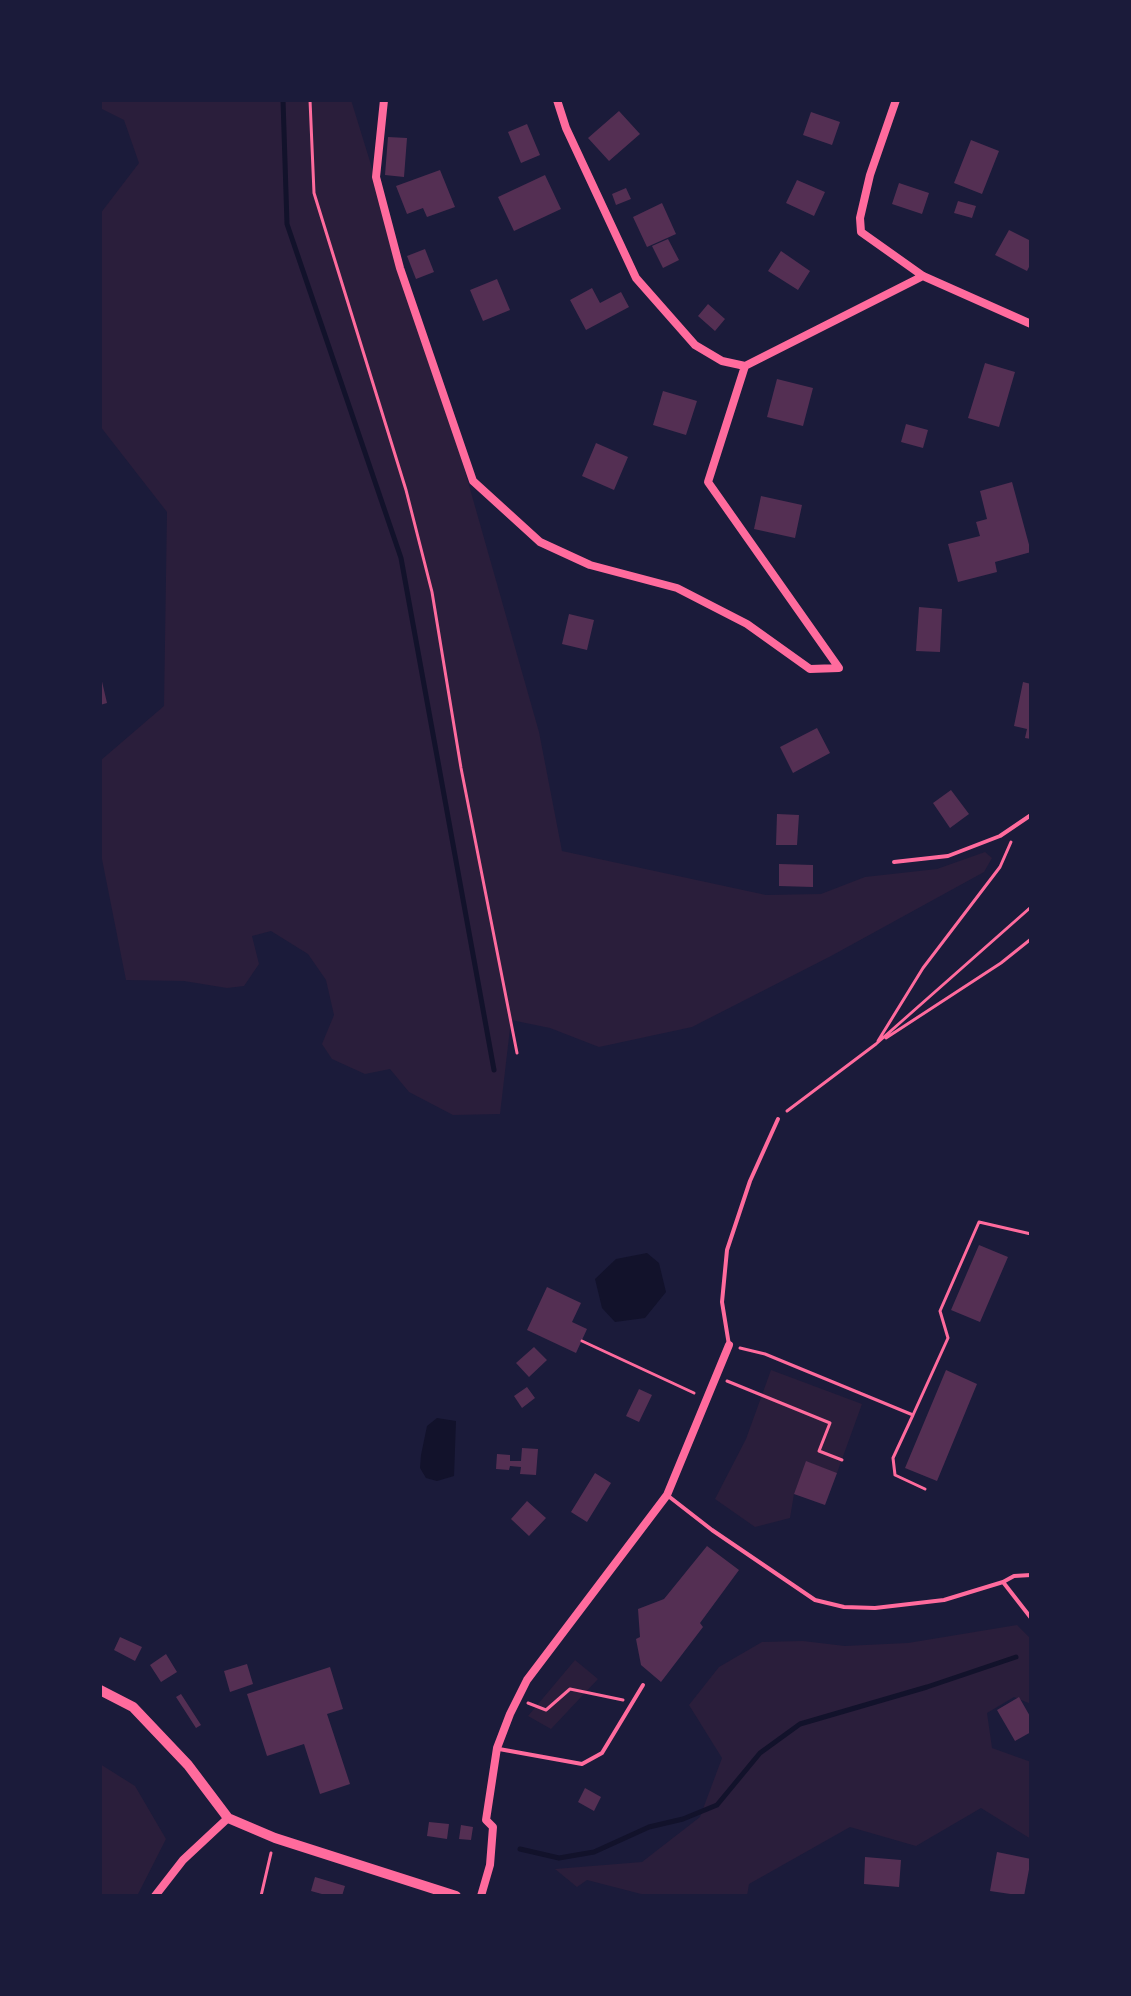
<!DOCTYPE html>
<style>
body{margin:0}
#map{position:relative;width:1131px;height:1996px;overflow:hidden;background:#1b1b3a;font-family:Arial,sans-serif}
canvas{display:block}
.frame{position:absolute;inset:0;border:102px solid #1b1b3a;pointer-events:none}
</style>
<div id="map">
<canvas width="1131" height="1996"></canvas>
<div class="frame"></div>
</div>
<script>
const ctx = document.querySelector('canvas').getContext('2d');
ctx.lineJoin = 'round';
function paint(path, color) {
  ctx.fillStyle = color;
  ctx.fill(path, 'evenodd');
}
function poly(rows) {
  const path = new Path2D();
  for (const r of rows) {
    path.moveTo(r[0], r[1]);
    for (let i = 2; i < r.length; i += 2) path.lineTo(r[i], r[i + 1]);
  }
  return path;
}
function trace(path, color, width, dash) {
  ctx.strokeStyle = color;
  ctx.lineWidth = width;
  ctx.lineCap = dash ? 'butt' : 'round';
  ctx.setLineDash(dash || []);
  ctx.stroke(path);
}
const green = poly([
 [100,100,351,100,457,443,539,732,562,851,766,895,821,894,865,877,937,869,985,852,992,858,984,872,831,956,692,1027,599,1047,550,1028,511,1020,500,1114,453,1115,409,1092,390,1069,365,1074,332,1059,322,1044,334,1015,326,980,308,954,271,931,252,936,259,964,244,986,227,988,184,981,126,980,100,849,100,761,164,706,167,512,100,426,100,214,139,163,124,120,100,108],
 [771,1370,862,1404,837,1473,807,1462,794,1494,790,1518,755,1527,715,1499,746,1439],
 [1017,1625,1031,1639,1031,1704,1014,1697,987,1713,992,1748,1031,1762,1031,1839,981,1808,916,1846,850,1827,749,1884,747,1896,649,1896,587,1880,577,1887,555,1869,642,1862,700,1817,722,1758,689,1705,719,1667,762,1642,803,1641,845,1646,908,1643],
 [575,1660,598,1679,551,1729,528,1716],
 [100,1764,135,1786,166,1839,137,1896,100,1896]
]);
const water = poly([
 [647,1253,659,1263,666,1292,645,1318,615,1322,602,1308,595,1279,616,1259],
 [437,1418,456,1421,454,1476,437,1481,426,1478,420,1468,421,1455,427,1426]
]);
const stream = poly([
 [283,100,287,224,401,558,494,1070],
 [520,1849,559,1858,594,1852,649,1827,683,1819,717,1805,760,1753,800,1724,927,1687,1016,1657]
]);
const building = poly([
 [619,111,640,134,609,161,588,138],
 [811,112,840,122,832,145,803,135],
 [527,124,540,155,521,163,508,132],
 [388,137,407,138,404,177,385,175],
 [971,140,999,151,982,194,954,183],
 [440,170,455,207,427,217,423,208,407,214,396,186],
 [545,175,561,209,514,231,498,197],
 [797,180,825,192,814,216,786,203],
 [899,183,929,193,922,214,892,204],
 [626,188,631,199,616,205,612,194],
 [958,201,976,206,972,218,954,213],
 [662,203,676,234,647,247,633,217],
 [1009,230,1031,241,1031,263,1027,271,995,255],
 [668,239,679,260,663,268,652,246],
 [425,249,434,272,416,279,407,256],
 [781,251,810,271,798,290,768,271],
 [497,279,510,310,483,321,470,290],
 [592,288,600,303,621,292,629,307,586,330,570,300],
 [708,304,725,319,715,331,698,316],
 [985,363,1015,372,999,427,968,418],
 [777,379,813,388,803,426,767,417],
 [663,391,697,401,686,435,653,425],
 [906,424,928,430,923,448,901,442],
 [596,443,628,457,614,490,582,476],
 [1012,482,1031,552,995,562,997,572,958,582,948,544,980,536,976,522,987,519,980,491],
 [761,496,802,505,795,538,754,529],
 [919,607,942,609,940,652,916,651],
 [569,614,594,620,587,650,562,644],
 [100,673,107,703,100,705],
 [1023,682,1031,684,1031,739,1025,738,1027,729,1014,726],
 [817,728,830,753,793,773,780,747],
 [951,790,969,814,950,828,933,803],
 [777,814,799,815,797,845,776,845],
 [779,864,813,865,813,887,779,886],
 [979,1245,1008,1257,980,1322,951,1310],
 [547,1287,581,1303,572,1322,587,1329,576,1353,527,1330],
 [534,1347,547,1360,529,1377,516,1363],
 [946,1370,977,1384,937,1481,905,1468],
 [527,1387,535,1398,522,1408,514,1396],
 [639,1389,652,1395,639,1422,626,1416],
 [522,1448,538,1449,536,1475,520,1474,521,1467,510,1466,509,1470,496,1469,497,1454,510,1455,510,1461,521,1461],
 [806,1461,837,1473,825,1505,794,1494],
 [595,1473,611,1483,587,1522,571,1512],
 [527,1501,546,1518,529,1536,511,1519],
 [707,1546,739,1570,700,1623,703,1627,661,1682,641,1665,636,1639,640,1637,638,1609,664,1599],
 [120,1637,142,1647,135,1661,114,1650],
 [166,1654,177,1672,161,1682,150,1665],
 [247,1664,253,1684,230,1692,224,1671],
 [330,1667,343,1709,327,1714,350,1784,320,1794,304,1744,267,1756,247,1694],
 [181,1694,201,1725,196,1728,176,1697],
 [1019,1697,1031,1718,1031,1732,1015,1741,997,1710],
 [585,1788,601,1797,594,1811,578,1802],
 [429,1822,449,1824,447,1839,427,1836],
 [461,1825,473,1827,471,1840,459,1839],
 [997,1852,1031,1859,1024,1896,990,1891],
 [865,1857,901,1860,899,1887,864,1884],
 [315,1877,345,1886,342,1896,329,1896,311,1891]
]);
const path = poly([
 [310,100,314,193,406,490,432,592,461,768,517,1053],
 [886,1038,1001,963,1031,939],
 [878,1041,923,968,1000,867,1011,842],
 [787,1111,876,1044,1031,907],
 [582,1341,694,1393],
 [740,1348,765,1354,913,1415,948,1338,940,1311,979,1222,1031,1234],
 [727,1381,830,1423,819,1451,842,1460],
 [913,1415,893,1458,895,1475,925,1489],
 [528,1703,546,1710,570,1689,623,1700],
 [261,1896,271,1853]
]);
const service = poly([
 [894,862,948,856,1000,836,1031,815],
 [729,1345,722,1302,727,1250,750,1181,778,1119],
 [667,1495,712,1530,815,1600,844,1607,875,1608,944,1600,1003,1582,1014,1576,1031,1575],
 [1003,1582,1031,1618],
 [499,1749,582,1764,602,1753,643,1685]
]);
const minor = poly([
 [384,100,376,177,400,268,473,481,540,542,590,565,677,588,747,624,810,669,839,668,708,482,745,366,923,276],
 [557,100,566,128,636,278,695,345,722,361,745,366],
 [896,100,870,175,860,218,861,232,923,276,1031,324],
 [155,1896,183,1860,228,1818],
 [481,1896,490,1865,493,1827,486,1820,497,1748,510,1714,527,1680,667,1495,729,1345]
]);
const tertiary = poly([
 [100,1690,133,1707,188,1765,228,1818,275,1838,456,1896]
]);
paint(green, '#2a1e3b');
paint(water, '#12122b');
trace(stream, '#12122b', 5);
paint(building, '#542f53');
trace(path, '#ff6b9d', 3);
trace(service, '#ff6b9d', 4);
trace(minor, '#ff6b9d', 8);
trace(tertiary, '#ff6b9d', 10);
</script>
